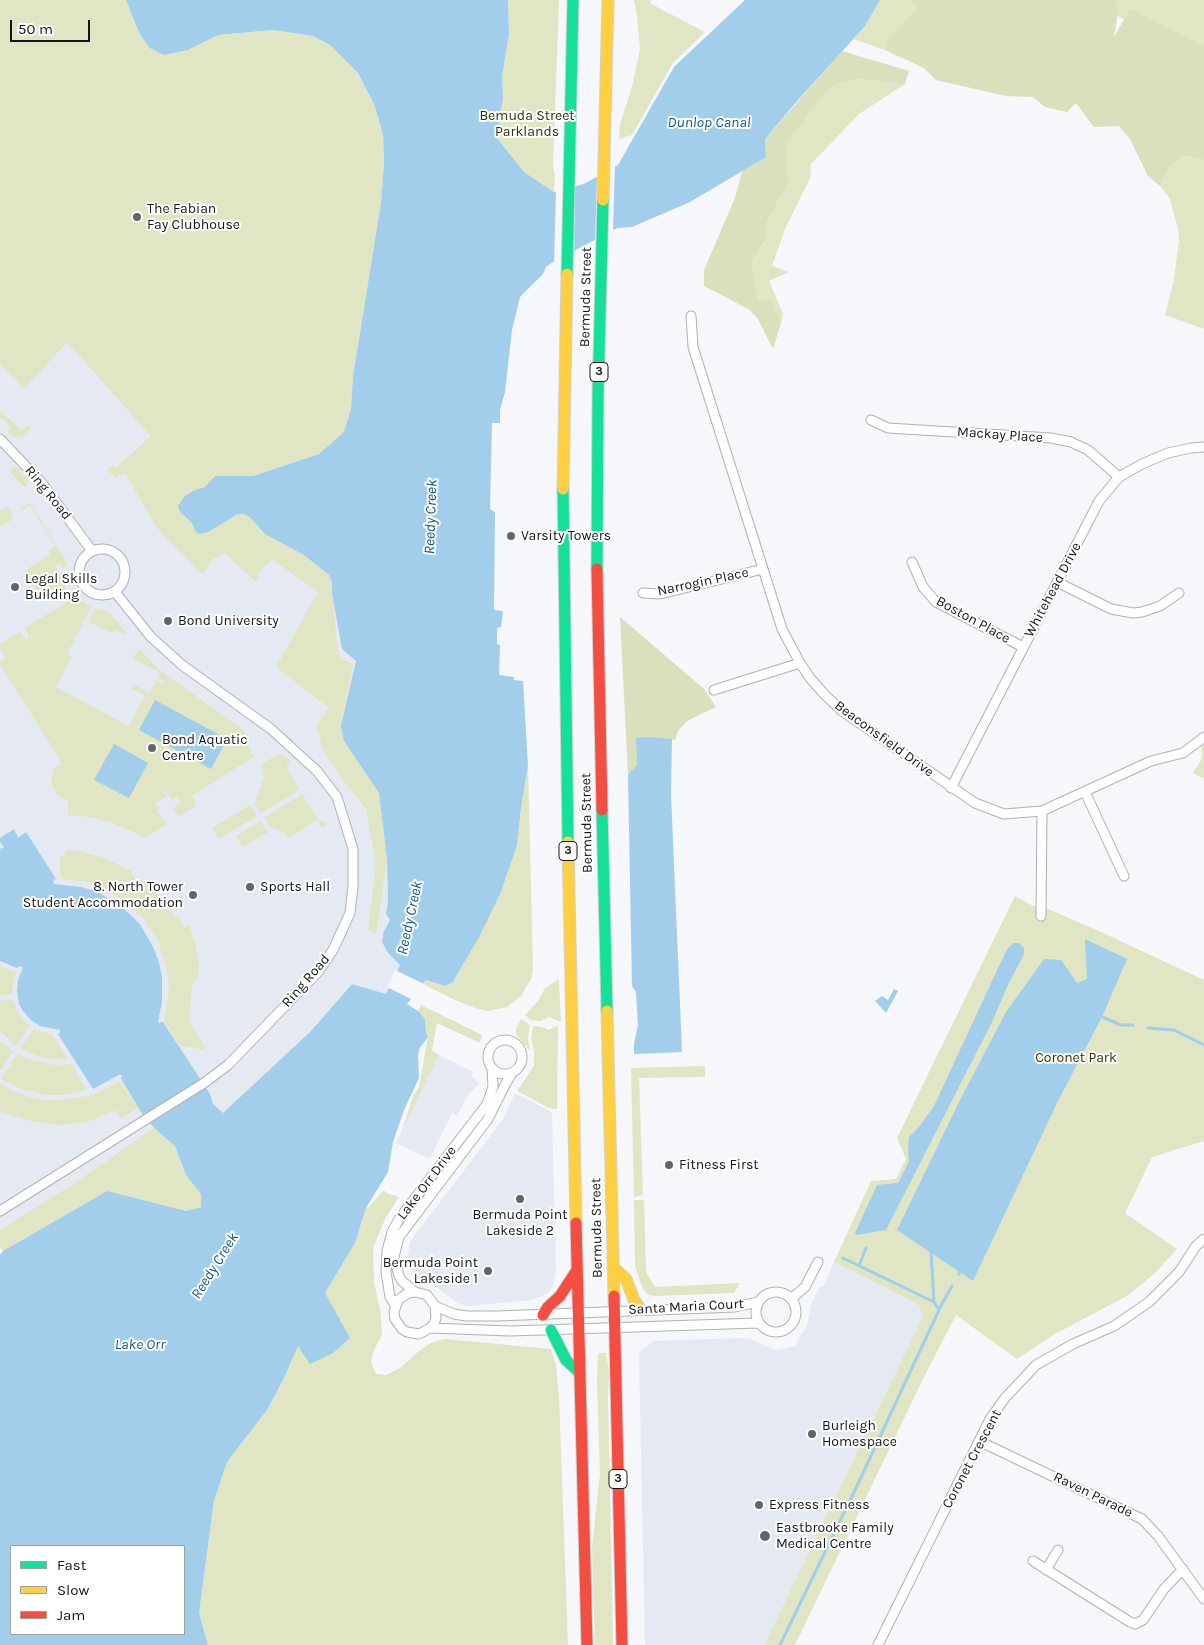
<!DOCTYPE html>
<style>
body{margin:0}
#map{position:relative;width:1204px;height:1645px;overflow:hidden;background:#f5f7fa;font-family:Karla,sans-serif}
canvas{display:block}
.legend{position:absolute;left:10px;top:1545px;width:175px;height:90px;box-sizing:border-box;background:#fff;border:1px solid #a1a1a2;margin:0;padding:6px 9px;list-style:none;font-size:15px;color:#141516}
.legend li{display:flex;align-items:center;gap:10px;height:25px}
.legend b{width:25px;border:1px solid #a1a1a2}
.scale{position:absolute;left:10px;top:20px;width:80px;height:22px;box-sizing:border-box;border:2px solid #141516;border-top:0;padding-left:6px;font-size:15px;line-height:18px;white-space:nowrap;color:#141516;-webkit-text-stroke:4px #fff;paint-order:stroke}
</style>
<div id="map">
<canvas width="1204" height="1645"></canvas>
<ul class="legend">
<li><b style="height:6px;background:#16e098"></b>Fast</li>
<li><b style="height:6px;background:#ffcf43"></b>Slow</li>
<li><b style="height:6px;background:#f24e42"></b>Jam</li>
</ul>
<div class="scale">50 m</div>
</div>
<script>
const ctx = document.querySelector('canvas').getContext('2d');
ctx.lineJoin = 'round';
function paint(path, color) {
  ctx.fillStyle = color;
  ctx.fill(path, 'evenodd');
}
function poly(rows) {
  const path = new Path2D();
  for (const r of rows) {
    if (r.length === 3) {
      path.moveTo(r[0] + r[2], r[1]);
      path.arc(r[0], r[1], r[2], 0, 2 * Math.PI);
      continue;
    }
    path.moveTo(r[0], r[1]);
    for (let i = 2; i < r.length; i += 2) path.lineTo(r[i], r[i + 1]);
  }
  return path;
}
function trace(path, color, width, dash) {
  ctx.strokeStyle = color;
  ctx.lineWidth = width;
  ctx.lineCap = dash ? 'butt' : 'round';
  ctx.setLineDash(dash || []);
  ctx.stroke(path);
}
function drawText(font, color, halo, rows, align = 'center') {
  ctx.font = font + ' Karla,sans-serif';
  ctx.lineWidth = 4;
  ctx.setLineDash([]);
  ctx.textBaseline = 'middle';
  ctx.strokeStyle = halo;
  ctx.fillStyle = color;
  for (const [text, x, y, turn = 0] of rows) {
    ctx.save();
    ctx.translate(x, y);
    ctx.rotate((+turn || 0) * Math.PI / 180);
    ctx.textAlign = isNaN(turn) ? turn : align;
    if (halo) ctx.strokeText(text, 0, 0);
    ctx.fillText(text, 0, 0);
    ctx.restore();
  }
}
const built = poly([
 [0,0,126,0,139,34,169,54,188,50,253,476,304,555,329,575,356,661,341,725,379,793,387,860,388,900,386,914,390,920,384,931,388,953,400,965,386,994,352,984,311,1031,224,1113,3,1251,0,1247],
 [439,1055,473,1072,471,1076,479,1083,467,1097,457,1116,452,1113,430,1159,396,1143],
 [515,1093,552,1112,556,1272,553,1285,550,1291,543,1296,531,1300,469,1306,457,1303,427,1280,418,1277,409,1268,407,1258,411,1240,503,1119],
 [834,1262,918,1304,923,1316,764,1645,645,1645,639,1355,641,1351,653,1341,741,1338,750,1339,775,1350,796,1346,797,1341,806,1328,808,1321,811,1305,820,1286,823,1287]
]);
const green = poly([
 [0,0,126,0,139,34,145,42,164,55,188,50,218,35,273,30,313,36,330,45,358,73,374,104,383,134,384,163,381,203,353,376,351,408,344,432,319,454,253,476,215,476,205,487,193,491,184,517,192,523,196,532,235,517,238,514,242,513,250,517,265,534,304,555,329,575,332,582,337,647,340,658,353,664,341,725,344,741,379,793,387,860,376,934,368,931,376,863,366,809,343,780,324,752,316,726,329,708,276,667,318,592,272,559,260,571,256,582,224,553,217,559,215,557,208,564,208,568,202,573,166,538,156,526,125,473,115,478,107,469,113,465,116,468,151,436,67,342,25,388,0,364],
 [508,0,559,0,553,165,555,177,554,192,524,172,497,138,503,98,502,77,509,34],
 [634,0,650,0,651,4,705,32,673,63,632,135,619,139,620,124,632,87,640,49,637,15],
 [880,0,911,0,917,8,888,39,885,50,853,39,865,26],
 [1085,0,1204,0,1204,58],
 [860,79,905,84,859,114,811,164,810,178,785,229,772,266,789,272,769,281,783,314,781,323,772,302,758,300,752,262,767,238,766,224,788,183,787,143,821,98,835,84],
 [1185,156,1204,160,1204,329,1165,315,1174,280,1179,240,1178,229,1170,199,1160,186,1172,164],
 [0,411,22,430,27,426,30,426,29,431,22,437,12,436,7,431,11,427,0,417],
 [14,467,16,467,27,478,27,486,24,487,10,472],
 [28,503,31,504,67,562,67,566,63,568,59,563,55,566,62,576,66,574,66,589,44,602,24,571,50,554,49,551,56,546,30,505,22,510,21,509],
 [8,507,13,517,10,521,0,527,0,511],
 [75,597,91,607,67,654,72,657,56,687,129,726,145,696,131,688,133,684,149,693,156,680,164,684,165,682,158,677,160,673,132,658,140,649,147,657,161,671,241,728,244,732,253,757,192,796,197,806,178,816,173,808,181,803,177,797,172,800,165,790,164,791,167,796,155,803,159,809,157,811,167,824,144,838,134,832,112,823,90,817,68,815,68,802,57,795,51,783,54,768,62,763,0,664,0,662,6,658,0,648,0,644,20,632,26,640,29,637,25,628],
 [95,608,103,609,111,615,126,632,124,634,116,630,113,633,89,622],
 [1204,745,1204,779,1193,773,1201,760,1202,754,1201,747],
 [277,755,285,756,288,759,290,763,287,765,287,768,299,790,261,813,255,803,264,777,262,764],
 [528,766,533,970,531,979,521,996,507,1007,488,1011,478,1009,455,1000,423,984,426,980,445,986,458,975,501,892,517,845,521,808],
 [302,794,318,819,327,823,327,825,322,828,317,820,288,838,284,832,270,827,264,818],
 [250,805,257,816,219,839,212,828],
 [260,821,268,832,243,847,236,836],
 [65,850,78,851,104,858,132,871,132,875,136,880,142,882,147,880,175,917,178,916,184,927,189,925,196,946,199,967,198,967,199,972,192,986,189,1017,191,1025,205,1047,204,1050,179,1045,164,1021,169,991,167,969,159,946,161,945,147,925,148,924,140,913,138,914,126,902,101,888,102,886,90,882,62,879,60,875,60,859,63,855,65,855],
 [1015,896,1031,905,1048,909,1101,932,1204,980,1204,1141,1152,1157,1125,1213,1177,1249,1153,1275,1127,1296,1053,1335,1017,1359,956,1315,924,1377,795,1645,764,1645,923,1316,918,1304,834,1262,871,1181,896,1179,906,1159,897,1138],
 [0,966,16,972,13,983,12,994,0,996],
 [559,979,561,1022,549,1017,540,1021,531,1020,525,1015,538,1001,545,988],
 [13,999,18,1014,30,1026,16,1046,0,1031,0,1001],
 [421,1005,482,1035,480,1043,437,1023,432,1050,439,1055,402,1131,413,1096,419,1087,428,1037,426,1033,425,1020,418,1011],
 [521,1019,530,1025,528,1038,530,1051,516,1034,516,1028],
 [533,1026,542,1027,549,1030,556,1026,558,1027,557,1109,549,1108,517,1091,534,1066,534,1051,531,1039],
 [34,1029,52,1034,68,1060,45,1058,20,1049],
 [0,1040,13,1051,0,1071],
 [18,1053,27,1059,40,1062,54,1065,71,1064,87,1090,65,1095,46,1095,22,1089,6,1082,1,1079],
 [705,1066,705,1077,639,1078,643,1195,634,1197,631,1068],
 [120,1081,138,1108,121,1119,116,1110,87,1122,71,1124,55,1125,31,1121,0,1112,0,1084,27,1097,44,1100,58,1100,83,1097,94,1094],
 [154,1128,175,1146,186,1175,201,1193,201,1207,186,1211,107,1191,3,1251,0,1247,0,1230,72,1185],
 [384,1190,386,1193,399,1197,385,1219,373,1248,374,1282,381,1315,382,1335,374,1350,371,1362,376,1374,386,1375,400,1368,419,1351,431,1343,445,1339,551,1349,556,1366,559,1397,568,1645,208,1645,199,1613,214,1501,227,1462,267,1410,283,1380,298,1345,325,1293,355,1243,366,1208,368,1208],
 [634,1200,644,1200,646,1272,655,1287,740,1283,734,1293,655,1296,649,1295,643,1289,635,1266],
 [598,1353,606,1353,609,1371,608,1397,613,1645,595,1645,592,1548,600,1474,597,1382]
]);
const forest = poly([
 [911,0,1115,0,1118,13,1114,37,1130,9,1204,46,1204,160,1185,156,1172,164,1160,186,1148,176,1130,139,1119,126,1094,127,1076,103,1067,112,1045,107,1033,97,1006,96,936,80,924,68,885,50,888,39,917,8],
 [842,51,909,71,905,84,860,79,835,84,821,98,787,143,788,183,766,224,767,237,752,262,758,300,772,301,781,323,773,349,758,319,750,310,704,286,704,270,735,198,742,171,766,157,765,139],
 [620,617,703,688,716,707,687,721,678,731,675,740,651,737,637,766,628,775]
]);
const water = poly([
 [126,0,508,0,509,34,502,77,503,98,497,138,524,172,554,192,584,184,618,165,674,67,745,0,880,0,865,26,798,100,765,139,766,157,690,202,632,227,617,228,553,262,546,267,543,274,520,297,512,330,505,392,500,410,500,423,492,423,490,509,495,512,494,610,503,611,501,627,497,628,497,644,500,645,499,675,514,677,514,680,523,681,528,766,521,808,517,845,501,892,479,937,453,982,445,986,426,980,407,1004,418,1011,425,1019,426,1033,428,1037,419,1049,418,1056,419,1078,404,1110,393,1142,388,1172,366,1208,355,1243,325,1293,350,1338,333,1353,310,1364,298,1346,283,1380,267,1410,227,1462,214,1501,199,1613,208,1645,0,1645,0,1255,3,1251,107,1191,186,1211,201,1207,201,1194,186,1175,175,1146,154,1128,141,1112,121,1079,122,1075,119,1075,93,1089,58,1034,60,1033,60,1030,40,1026,31,1020,23,1011,19,1004,17,991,18,980,23,967,20,966,17,968,0,961,0,849,4,847,0,842,0,838,14,829,18,838,26,832,56,879,53,880,54,884,81,887,96,891,122,907,140,924,153,947,159,962,162,977,162,1002,158,1022,159,1023,163,1022,210,1094,213,1104,223,1113,311,1031,352,984,386,994,400,965,388,953,382,942,384,931,390,920,386,914,388,900,387,860,379,793,344,741,341,725,356,661,342,649,332,593,332,582,329,575,304,555,265,534,250,517,243,514,238,514,208,532,200,534,196,532,192,523,180,512,178,506,185,496,193,491,205,487,215,476,253,476,319,454,344,432,351,408,353,376,381,203,384,163,383,134,374,104,358,73,330,45,313,36,273,30,218,35,188,50,164,55,150,48,139,33],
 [11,1546,184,1546,184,1634,11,1634],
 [155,700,227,739,211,769,139,730],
 [651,737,672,739,671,794,682,1052,634,1054,634,1044,638,1025,636,992,632,986,628,775,637,765,636,738],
 [114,744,148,763,129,798,94,780],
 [1085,939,1127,959,1102,1017,1058,1101,973,1281,897,1230,961,1098,1006,1012,1044,959,1061,960,1077,983,1087,979],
 [1014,943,1019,943,1024,948,1024,954,1008,985,992,1022,886,1230,857,1235,855,1233,877,1185,898,1183,909,1161,908,1147,909,1137,919,1127,934,1106,1000,964,1008,948],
 [894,989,898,991,886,1013,875,1001,882,996,888,1000]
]);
const pier = poly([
 [615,165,613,232,595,242,597,174],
 [575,184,574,254,554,265,556,189],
 [395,970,426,985,413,1000,387,987]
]);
const stream = poly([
 [1102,1017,1121,1025,1133,1025],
 [1148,1028,1174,1030,1204,1045],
 [931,1252,934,1302],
 [859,1266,866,1248],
 [959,1274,960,1272],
 [939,1309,952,1286],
 [780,1645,856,1488,939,1310,934,1302,843,1258]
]);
const street = poly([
 [691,316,693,347,782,629,800,663,810,678,825,695,842,711,975,803,1004,814,1042,811,1151,761,1183,753,1204,737],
 [871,420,888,428,1051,438,1071,442,1088,450,1119,477],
 [0,439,41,482,92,551],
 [102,572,23],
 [912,562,923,587,936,602,1023,647],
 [1057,582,1111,609,1133,613,1142,612,1160,606,1179,593],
 [643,593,660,594,763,569],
 [714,690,800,663],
 [951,788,1099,501,1119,477,1142,464,1168,453,1191,448,1204,447],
 [1085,792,1124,876],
 [1041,916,1042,811],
 [505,1057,17],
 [0,1211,204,1083,228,1065,318,972,333,950,350,913,353,886,353,849,337,797,317,771,271,729,182,665,161,646,151,637,115,592],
 [776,1312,20],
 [415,1292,408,1293,398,1300,394,1312,395,1319,402,1329,407,1332,419,1334,430,1328,434,1324,436,1318,435,1306,427,1295,415,1292,402,1281,399,1276,394,1257,399,1237,488,1119,505,1085,512,1073],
 [791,1299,805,1287,818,1262],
 [395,1305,390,1297,386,1272,387,1251,392,1232,399,1219,487,1104,493,1087,492,1068],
 [435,1306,454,1314,466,1316,497,1316,735,1307,758,1302],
 [430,1328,510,1331,758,1323],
 [979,1441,1142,1519,1158,1536,1204,1599],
 [1033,1561,1130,1622,1135,1624,1143,1620,1164,1589,1183,1569],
 [1046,1570,1058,1550],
 [878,1645,979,1441,990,1419,1005,1398,1036,1365,1073,1344,1114,1326,1149,1302,1179,1272,1196,1246,1204,1239]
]);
const fast = poly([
 [567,274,573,0],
 [563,489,568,842],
 [597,569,598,394,603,200],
 [602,810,607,1011],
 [551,1330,566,1360,580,1373]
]);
const slow = poly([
 [603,200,608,0],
 [563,489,567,274],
 [568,842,576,1223],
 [607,1011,614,1296],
 [613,1267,626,1279,634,1300,641,1310]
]);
const jam = poly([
 [597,569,602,810],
 [576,1223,587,1645],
 [614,1296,622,1645],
 [543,1315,548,1307,560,1296,577,1270]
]);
const markers = [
 [137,217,5,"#636466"],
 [511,536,5,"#636466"],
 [15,587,5,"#636466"],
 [168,621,5,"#636466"],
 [152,748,5,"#636466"],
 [250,887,5,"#636466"],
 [193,895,5,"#636466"],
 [669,1165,5,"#636466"],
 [520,1199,5,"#636466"],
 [488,1271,5,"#636466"],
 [812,1434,5,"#636466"],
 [759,1505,5,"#636466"],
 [765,1536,6,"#636466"]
];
const shields = [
 [599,372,18],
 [568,851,18],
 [618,1479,18]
];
const shieldNames = [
 ["3",599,372],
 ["3",568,851],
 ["3",618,1479]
];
const parkNames = [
 ["Bemuda Street",527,116],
 ["Parklands",527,132],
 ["Coronet Park",1076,1058]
];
const poiNames = [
 ["The Fabian",147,209],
 ["Fay Clubhouse",147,225],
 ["Varsity Towers",521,536],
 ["Legal Skills",25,579],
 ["Building",25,595],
 ["Bond University",178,621],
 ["Bond Aquatic",162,740],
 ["Centre",162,756],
 ["8. North Tower",183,887,"right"],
 ["Student Accommodation",183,903,"right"],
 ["Sports Hall",260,887],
 ["Fitness First",679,1165],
 ["Bermuda Point",520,1215,"center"],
 ["Lakeside 2",520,1231,"center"],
 ["Bermuda Point",478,1263,"right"],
 ["Lakeside 1",478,1279,"right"],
 ["Burleigh",822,1426],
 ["Homespace",822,1442],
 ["Express Fitness",769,1505],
 ["Eastbrooke Family",776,1528],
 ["Medical Centre",776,1544]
];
const streetNames = [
 ["Bermuda Street",586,297,-89],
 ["Mackay Place",1000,435,4],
 ["Ring Road",48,493,51],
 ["Narrogin Place",703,582,-12],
 ["Whitehead Drive",1053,590,-62],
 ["Boston Place",973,620,29],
 ["Beaconsfield Drive",884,739,36],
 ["Bermuda Street",587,823,-91],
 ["Ring Road",306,981,-49],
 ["Lake Orr Drive",427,1183,-53],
 ["Bermuda Street",597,1228,-91],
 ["Santa Maria Court",686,1307,-3],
 ["Coronet Crescent",972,1459,-62],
 ["Raven Parade",1093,1495,26]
];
const waterNames = [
 ["Dunlop Canal",709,123],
 ["Reedy Creek",431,517,-88],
 ["Reedy Creek",410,918,-78],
 ["Reedy Creek",215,1266,-58],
 ["Lake Orr",140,1345]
];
paint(built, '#e5eaf2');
paint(green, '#e0e5c3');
paint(forest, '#dadfbc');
paint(water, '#a2cdeb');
paint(pier, '#f5f7fa');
trace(stream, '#a2cdeb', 3);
trace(street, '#afb1b2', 11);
trace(fast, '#d1d2d3', 13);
trace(slow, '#d1d2d3', 13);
trace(jam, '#d1d2d3', 13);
trace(street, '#fefefe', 9);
trace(fast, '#16e098', 11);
trace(slow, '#ffcf43', 11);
trace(jam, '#f24e42', 11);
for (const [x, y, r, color] of markers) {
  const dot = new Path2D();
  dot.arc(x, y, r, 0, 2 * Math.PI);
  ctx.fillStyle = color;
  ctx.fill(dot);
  trace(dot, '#fff', 2);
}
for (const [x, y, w] of shields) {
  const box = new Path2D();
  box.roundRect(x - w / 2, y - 9.5, w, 19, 4);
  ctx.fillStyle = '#fff';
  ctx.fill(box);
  trace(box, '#141516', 1);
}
drawText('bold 12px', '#141516', null, shieldNames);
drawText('14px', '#2f3300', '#fff', parkNames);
drawText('14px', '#141516', '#fff', poiNames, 'left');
drawText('14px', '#141516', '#fff', streetNames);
drawText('italic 15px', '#105981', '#fff', waterNames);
</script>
